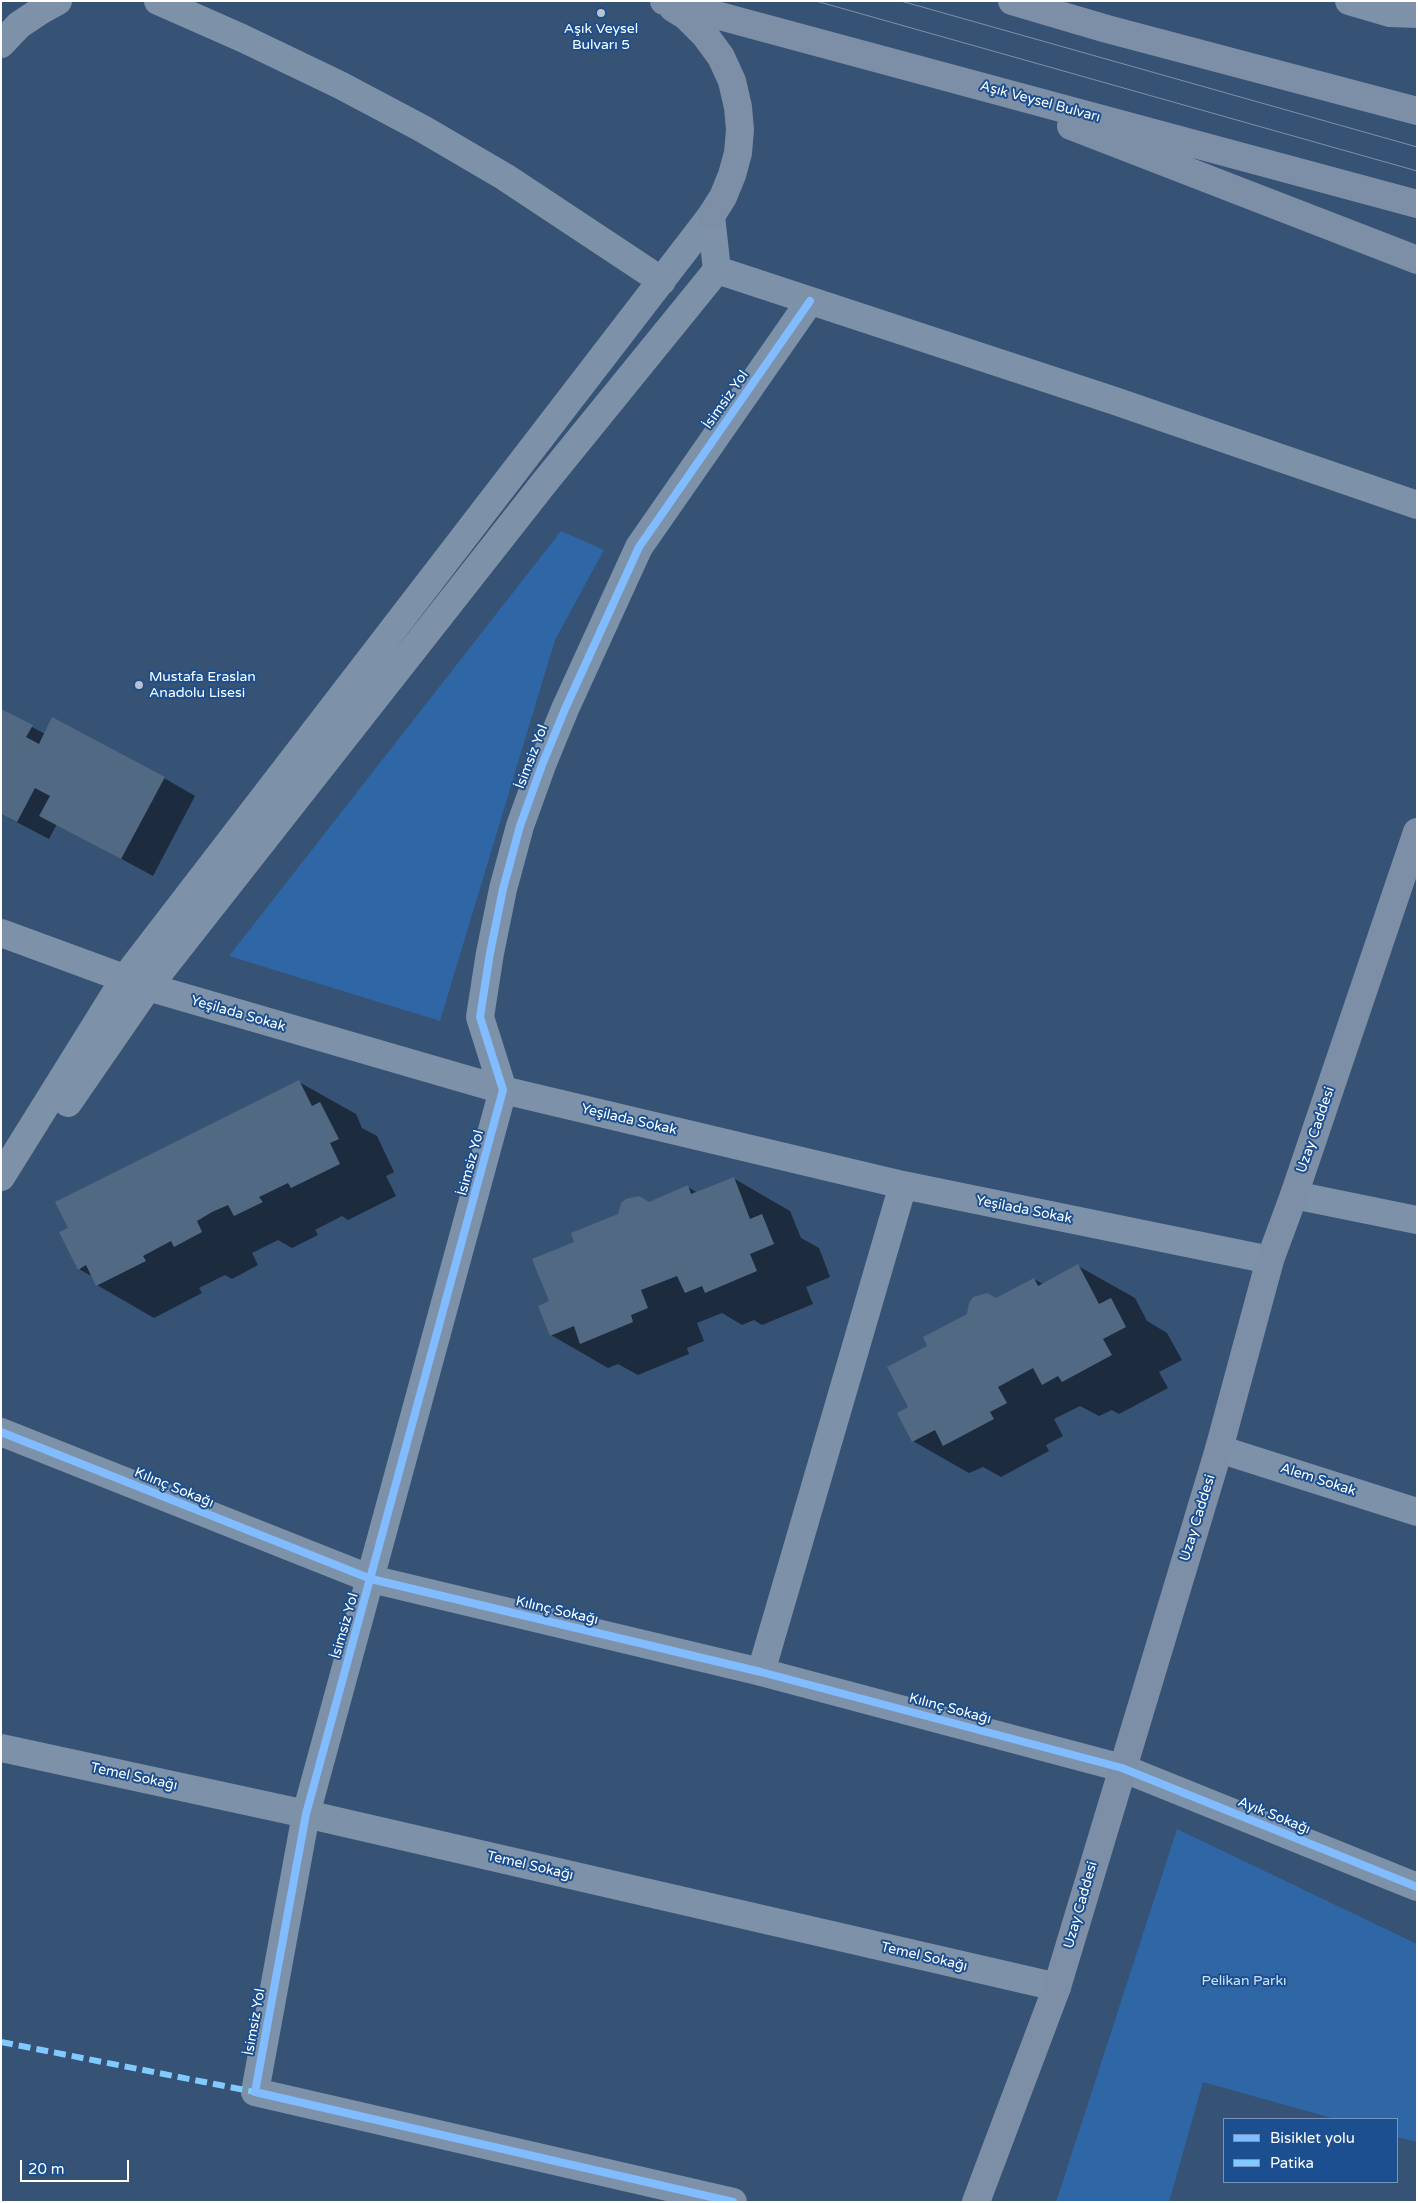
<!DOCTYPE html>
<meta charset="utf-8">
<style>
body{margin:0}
#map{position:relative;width:1418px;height:2203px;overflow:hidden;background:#365274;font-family:"Varela Round",sans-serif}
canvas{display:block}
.frame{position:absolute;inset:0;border:2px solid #fff;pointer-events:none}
.legend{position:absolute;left:1223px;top:2118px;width:175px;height:65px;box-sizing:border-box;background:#1b4f8f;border:1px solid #7695bc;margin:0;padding:6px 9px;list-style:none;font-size:15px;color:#fff}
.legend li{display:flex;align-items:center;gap:10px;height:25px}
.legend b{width:25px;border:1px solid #7695bc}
.scale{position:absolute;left:20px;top:2160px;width:109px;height:22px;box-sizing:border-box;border:2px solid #fff;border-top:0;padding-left:6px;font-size:15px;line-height:18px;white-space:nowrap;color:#fff;-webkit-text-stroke:4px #1b4f8f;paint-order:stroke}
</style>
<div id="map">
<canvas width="1418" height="2203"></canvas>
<div class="frame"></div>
<ul class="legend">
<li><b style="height:6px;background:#80bcff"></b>Bisiklet yolu</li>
<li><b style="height:6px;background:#80caff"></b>Patika</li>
</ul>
<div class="scale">20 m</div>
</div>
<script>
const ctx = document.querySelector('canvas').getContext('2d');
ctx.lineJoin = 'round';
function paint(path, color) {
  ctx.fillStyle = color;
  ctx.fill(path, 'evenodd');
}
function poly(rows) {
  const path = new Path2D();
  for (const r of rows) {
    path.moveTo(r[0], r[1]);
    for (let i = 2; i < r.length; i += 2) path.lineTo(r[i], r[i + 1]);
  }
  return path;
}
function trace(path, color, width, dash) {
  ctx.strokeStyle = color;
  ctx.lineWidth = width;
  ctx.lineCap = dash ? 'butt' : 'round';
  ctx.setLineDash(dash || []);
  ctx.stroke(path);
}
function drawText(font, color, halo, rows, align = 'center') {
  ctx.font = font + ' "Varela Round",sans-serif';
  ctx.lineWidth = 4;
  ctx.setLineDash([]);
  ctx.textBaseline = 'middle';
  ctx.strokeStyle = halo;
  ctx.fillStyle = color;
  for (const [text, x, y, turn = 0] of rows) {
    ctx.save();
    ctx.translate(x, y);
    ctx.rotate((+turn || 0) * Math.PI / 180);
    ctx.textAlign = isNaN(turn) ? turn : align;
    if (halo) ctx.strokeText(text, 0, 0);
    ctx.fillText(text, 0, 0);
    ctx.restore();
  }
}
const green = poly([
 [561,531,604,550,555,640,440,1021,229,956],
 [1177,1829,1417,1944,1417,2142,1397,2137,1397,2119,1335,2119,1203,2082,1169,2202,1056,2202]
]);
const shadow = poly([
 [1,710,45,734,164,778,195,796,153,876,57,824,49,839,1,814],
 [299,1082,356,1114,362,1128,377,1136,394,1172,386,1176,396,1196,348,1220,342,1216,315,1230,318,1235,292,1248,278,1240,252,1253,258,1265,232,1279,225,1275,199,1288,202,1293,154,1318,97,1285,93,1277,79,1269],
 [733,1178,790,1211,801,1238,819,1248,830,1277,806,1287,813,1304,762,1325,754,1320,742,1325,722,1313,697,1323,704,1341,687,1348,689,1354,638,1375,618,1364,608,1368,551,1335,551,1302,576,1243,649,1203,688,1187,698,1193],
 [1078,1266,1135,1298,1147,1321,1167,1333,1182,1360,1159,1372,1168,1388,1119,1414,1112,1410,1099,1416,1080,1406,1054,1419,1063,1436,1046,1445,1049,1451,1001,1477,983,1467,969,1473,913,1441,910,1408,929,1346,996,1299,1034,1279,1043,1284]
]);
const building = poly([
 [1,709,33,725,26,737,39,744,52,717,165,777,121,859,39,816,50,796,35,788,17,822,1,814],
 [299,1080,312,1106,320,1102,339,1139,330,1143,340,1164,291,1188,288,1183,259,1197,263,1202,234,1216,228,1205,212,1212,197,1221,202,1232,174,1247,171,1241,143,1256,146,1261,96,1286,86,1265,78,1270,59,1232,68,1228,55,1202],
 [734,1177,750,1219,762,1214,774,1244,750,1254,757,1271,705,1293,702,1286,685,1293,677,1276,641,1290,648,1308,631,1315,633,1322,580,1344,574,1326,550,1336,538,1306,549,1301,532,1259,574,1242,571,1233,618,1214,621,1203,626,1199,639,1196,649,1202,688,1185,691,1194],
 [1078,1264,1099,1304,1111,1298,1126,1327,1103,1339,1112,1355,1062,1382,1058,1376,1042,1385,1033,1368,998,1387,1007,1403,990,1412,994,1419,943,1446,935,1430,912,1442,897,1413,908,1407,887,1367,927,1346,923,1337,967,1314,969,1303,973,1297,987,1293,996,1298,1034,1278,1038,1286]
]);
const minor = poly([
 [158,1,242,38,340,85,423,129,505,177,662,281],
 [1349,1,1390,13,1417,14],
 [1,44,19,25,40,11,58,1],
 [711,216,717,270,1115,401,1417,505],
 [1,933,148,987,503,1090,903,1185,1270,1260],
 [68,1103,148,987,544,483,717,270],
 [1,1177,125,978,711,216],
 [1294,1195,1417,1220],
 [1,1432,371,1579,761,1672,1122,1768,1417,1887],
 [1219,1449,1417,1512],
 [761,1672,903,1185],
 [1,1748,306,1814,1057,1987],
 [733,2202,255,2092,306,1814,503,1090,480,1017,490,953,503,889,520,826,542,765,565,709,639,547,810,301]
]);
const major = poly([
 [664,1,1417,204],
 [1012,1,1107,29,1417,111],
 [673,8,686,16,705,35,721,57,732,81,738,107,740,130,738,153,732,175,723,197,711,216],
 [1071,126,1417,260],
 [976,2202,1057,1987,1219,1449,1270,1260,1294,1195,1417,832]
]);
const tram = poly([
 [816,1,1417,171],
 [901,1,1417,147]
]);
const quiet = poly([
 [1,2042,255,2092]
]);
const cycleway = poly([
 [1,1432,371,1579,761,1672,1122,1768,1417,1887],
 [733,2202,255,2092,306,1814,503,1090,480,1017,490,953,503,889,520,826,542,765,565,709,639,547,810,301]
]);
const markers = [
 [601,13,5,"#b9c2ce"],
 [139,685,5,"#b9c2ce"]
];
const poiNames = [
 ["Aşık Veysel",601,29],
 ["Bulvarı 5",601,45],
 ["Mustafa Eraslan",149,677,"left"],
 ["Anadolu Lisesi",149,693,"left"]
];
const streetNames = [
 ["Aşık Veysel Bulvarı",1040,102,15],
 ["İsimsiz Yol",726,400,-55],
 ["İsimsiz Yol",532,757,-69],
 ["Yeşilada Sokak",238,1014,16],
 ["Yeşilada Sokak",629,1120,13],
 ["Uzay Caddesi",1316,1130,-71],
 ["İsimsiz Yol",471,1163,-75],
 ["Yeşilada Sokak",1024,1210,11],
 ["Alem Sokak",1318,1480,18],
 ["Kılınç Sokağı",174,1488,22],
 ["Uzay Caddesi",1198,1518,-73],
 ["Kılınç Sokağı",557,1611,13],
 ["İsimsiz Yol",345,1626,-74],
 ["Kılınç Sokağı",950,1709,15],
 ["Temel Sokağı",134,1777,12],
 ["Ayık Sokağı",1274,1816,22],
 ["Temel Sokağı",530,1866,13],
 ["Uzay Caddesi",1081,1905,-74],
 ["Temel Sokağı",924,1957,13],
 ["İsimsiz Yol",255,2022,-80]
];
const parkNames = [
 ["Pelikan Parkı",1244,1981]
];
paint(green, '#2f66a5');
paint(shadow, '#0007');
paint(building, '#526984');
trace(minor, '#7d92a8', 28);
trace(major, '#7d8ea7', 28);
trace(tram, '#7e92a7', 1);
trace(quiet, '#80caff', 6, [12, 6]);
trace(cycleway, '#80bcff', 8);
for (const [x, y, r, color] of markers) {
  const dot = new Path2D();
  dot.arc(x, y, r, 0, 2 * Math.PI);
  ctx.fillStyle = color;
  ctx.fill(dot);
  trace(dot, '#1b4f8f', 2);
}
drawText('14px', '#fff', '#1b4f8f', poiNames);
drawText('14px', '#fff', '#1b4f8f', streetNames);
drawText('14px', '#cfe3fa', '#1b4f8f', parkNames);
</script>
